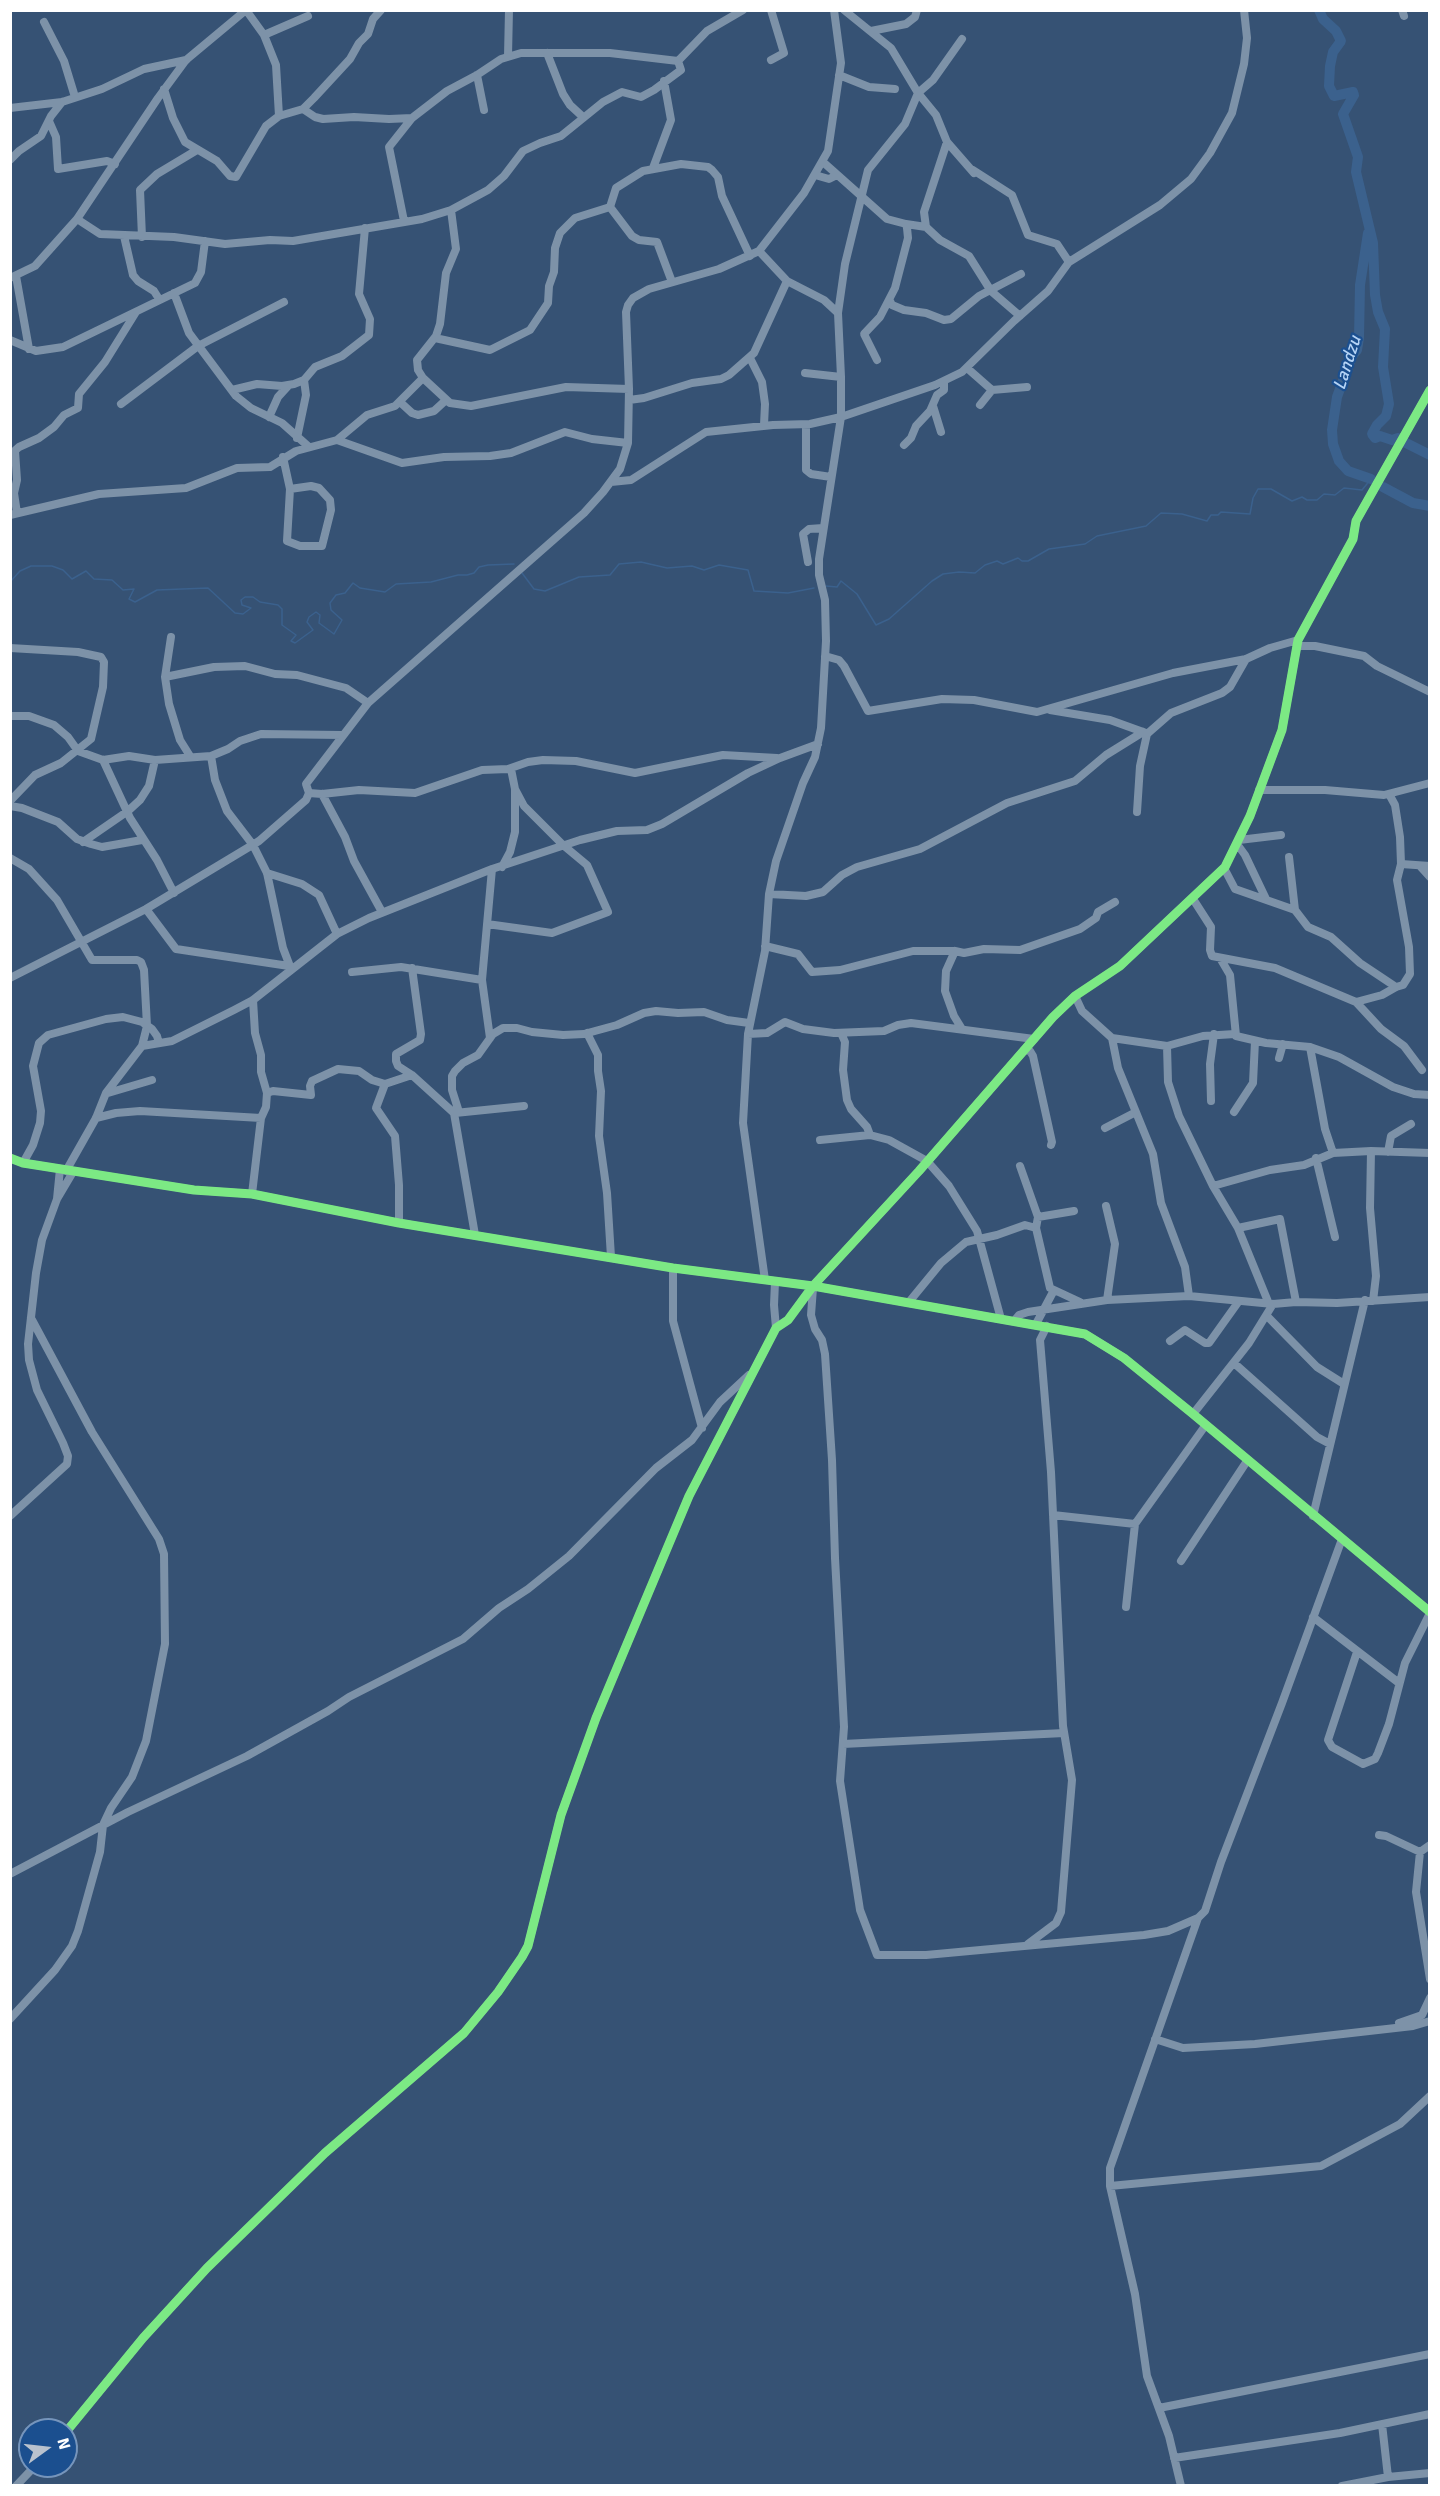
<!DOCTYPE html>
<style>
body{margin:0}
#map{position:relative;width:1440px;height:2496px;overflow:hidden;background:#365274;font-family:Signika,sans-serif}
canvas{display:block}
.frame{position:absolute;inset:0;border:12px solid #fff;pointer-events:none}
.north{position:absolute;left:18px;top:2418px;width:60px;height:60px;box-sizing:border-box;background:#1b4f8f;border:2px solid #7695bc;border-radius:50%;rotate:75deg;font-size:16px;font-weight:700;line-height:24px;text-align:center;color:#fff}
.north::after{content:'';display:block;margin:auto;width:21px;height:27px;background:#b9c2ce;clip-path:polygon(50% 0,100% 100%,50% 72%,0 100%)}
</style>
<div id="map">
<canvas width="1440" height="2496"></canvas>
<div class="frame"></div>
<div class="north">N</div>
</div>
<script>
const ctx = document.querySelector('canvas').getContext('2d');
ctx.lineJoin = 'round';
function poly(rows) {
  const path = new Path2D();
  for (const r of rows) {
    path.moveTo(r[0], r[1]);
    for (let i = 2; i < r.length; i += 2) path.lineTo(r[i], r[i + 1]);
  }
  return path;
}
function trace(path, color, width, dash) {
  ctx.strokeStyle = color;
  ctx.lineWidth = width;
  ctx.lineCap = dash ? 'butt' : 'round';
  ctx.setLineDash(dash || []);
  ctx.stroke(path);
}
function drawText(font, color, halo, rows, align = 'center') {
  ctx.font = font + ' Signika,sans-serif';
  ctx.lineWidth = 4.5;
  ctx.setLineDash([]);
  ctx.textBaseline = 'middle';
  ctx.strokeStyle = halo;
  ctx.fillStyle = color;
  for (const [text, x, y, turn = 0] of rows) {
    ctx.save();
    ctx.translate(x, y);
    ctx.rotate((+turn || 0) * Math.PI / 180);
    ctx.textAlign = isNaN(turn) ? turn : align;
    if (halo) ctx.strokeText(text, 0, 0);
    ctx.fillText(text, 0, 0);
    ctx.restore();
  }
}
const stream = poly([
 [522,573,534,589,545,591,579,577,610,575,619,564,641,562,667,568,692,566,704,570,719,565,748,570,754,591,788,593,814,588],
 [10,582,20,571,31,566,52,566,63,570,72,579,86,571,94,579,112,580,123,590,134,589,129,599,135,602,157,590,208,588,235,613,243,614,251,608,242,605,241,600,245,597,253,597,260,602,278,605,282,609,282,625,296,635,291,641,295,643,313,630,307,622,309,617,316,612,320,615,319,623,334,634,342,620,331,610,330,603,336,595,345,593,353,583,360,588,385,592,396,584,431,582,458,575,467,575,474,573,479,567,488,565,514,564],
 [826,586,837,587,841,581,857,594,876,625,889,619,932,581,943,574,959,572,975,573,985,565,997,561,1003,564,1018,558,1022,561,1028,561,1049,549,1085,544,1097,536,1146,526,1161,513,1182,514,1207,521,1211,515,1218,515,1221,512,1250,514,1253,498,1258,489,1271,489,1292,501,1302,497,1307,500,1317,500,1324,494,1335,495,1344,488,1362,490,1371,479]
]);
const river = poly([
 [1319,10,1323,19,1336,31,1341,41,1333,52,1330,66,1329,86,1334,96,1353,92,1354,95,1343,114,1358,157,1356,172,1373,243,1375,295,1378,312,1385,329,1383,367,1389,404,1386,416,1377,425,1372,434,1375,438,1380,436,1392,440,1398,438],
 [1368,233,1360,285,1359,338,1357,350,1352,356,1337,397,1332,430,1333,444,1339,461,1348,471,1371,479],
 [1406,443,1430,455],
 [1383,487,1413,503,1430,506]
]);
const minor = poly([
 [246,10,264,35,276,65,279,116],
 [771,10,784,53,771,60],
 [844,10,891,48,918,93,936,115,947,142,974,173],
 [1402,10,1404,16],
 [44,22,64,61,75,97],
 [871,31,906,24,915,17,917,10],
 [264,35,308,16],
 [547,53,563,94,570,105,583,117],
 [508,56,509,10],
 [477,75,484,110],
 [839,75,869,87,895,89],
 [164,89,173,118,185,142,217,161,230,176,236,177,266,126,279,116,303,109,314,98,350,59,359,43,368,34,373,19,381,10],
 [10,108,62,102,102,89,144,69,186,60],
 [303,109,315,117,323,119,354,117,389,119,412,118],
 [49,121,56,137,58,169,107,161,115,164],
 [947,142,924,212,926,227,940,240,969,256,991,291,1020,316],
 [10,160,19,151,41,136,51,116,62,102],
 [823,162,887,219,906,224,907,228,908,238,895,288,880,317,864,334,877,360],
 [653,168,671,120,664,81],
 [973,170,1012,195,1028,235,1057,244,1069,262],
 [815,175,829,179,837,175],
 [451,210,456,249,446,273,440,324,436,336,417,360,418,370,423,378,450,403,471,406,566,387,629,389],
 [77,219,100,234,174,237,225,244,270,240,293,241,422,219,451,210,488,190,504,176,523,151,540,143,561,136,603,102,622,92,641,97,654,90,681,70,678,61],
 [404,221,389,147,412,118,447,91,477,75,501,59,521,53,610,53,678,61,707,31,743,10],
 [906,224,926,227],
 [124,236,133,275,138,281,154,291,159,299],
 [142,237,140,190,157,174,197,150],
 [759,251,787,281,824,300,838,313,841,377,841,417,819,559,819,575,825,600,826,641,821,728,815,757,803,783,776,861,769,894,765,951,748,1034,743,1123,765,1280],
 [16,276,29,349],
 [10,278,35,266,77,219,158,98,186,60,246,10],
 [672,282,657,242,639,240,632,236,610,207,616,188,643,171,681,164,708,167,712,170,718,177,722,196,750,256],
 [174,293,189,333,236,396,251,408,282,423,309,447],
 [890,301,892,305,904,310,926,313,944,320,951,319,979,296,1021,274],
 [838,313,845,264,868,170,905,124,918,93,933,80,962,39],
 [435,338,490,350,530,330,548,303,549,286,554,272,555,248,560,233,575,218,610,207],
 [10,340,36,351,63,347,195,283,201,272,205,241],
 [750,358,762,382,765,404,764,425],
 [967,368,992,390,1027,387],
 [805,373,841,377],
 [232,390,257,384,282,386,294,384,304,380,315,367,342,356,369,335,370,319,359,294,365,228],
 [629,400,644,398,692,383,721,379,729,375,754,353,787,281],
 [400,402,412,413,418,415,434,411,446,400],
 [121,404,198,346,284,302],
 [980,405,992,390],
 [933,406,941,432],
 [269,417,278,397,288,386],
 [806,425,806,470,811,474,831,477],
 [297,438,306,395,304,380],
 [337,440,402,463,444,457,490,456,511,453,565,432,592,439,628,443],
 [904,445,911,438,916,426,930,411,937,395,944,390,944,381],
 [15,451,17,480,14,493,17,513],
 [10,455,19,447,39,438,54,427,64,415,78,408,79,394,105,362,136,312],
 [283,457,290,489,287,541,300,546,322,546,331,510,330,500,319,488,311,486,290,489],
 [611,482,631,480,706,432,773,425,810,424,841,417,935,385,962,372,1014,321,1048,291,1069,262,1160,205,1191,179,1210,153,1232,113,1244,64,1247,38,1244,10],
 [10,515,99,494,186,488,237,468,270,467,296,451,337,440,367,415,395,406,423,378],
 [808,562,803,534,809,529,823,528],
 [171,637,165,677,169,704,180,740,190,756],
 [1297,646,1315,646,1364,656,1377,666,1430,692],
 [10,648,78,652,101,657,104,662,103,687,91,739,61,763,35,775,10,801],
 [825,656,839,660,844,666,868,711,942,699,974,700,1037,712,1173,673,1246,659,1270,648,1298,640],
 [165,677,214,667,245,666,275,674,297,675,346,688,368,703],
 [1050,710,1110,720,1146,733],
 [10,716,29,716,54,725,68,737,78,751,103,760,129,756,155,760,211,756,228,749,240,741,261,734,342,735],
 [211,756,215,780,227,811,253,845,267,873,283,948,291,969],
 [103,760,130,818,157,860,174,893],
 [1259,790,1325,790,1384,795,1430,783],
 [309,793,322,794,359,790,415,793,482,770,508,769,528,762,543,760,576,761,635,773,723,755,777,758],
 [322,794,345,837,354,861,382,912],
 [10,806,22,808,58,822,77,839,91,844,102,847,142,840],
 [1137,812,1140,766,1147,734,1171,713,1222,693,1230,687,1246,659],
 [1239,840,1281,835],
 [83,842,128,811,140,800,149,786,155,760],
 [1237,844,1245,855,1266,899],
 [1289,857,1295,910],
 [10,858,29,869,57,900,92,960,137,960,141,962,144,970,147,1026,142,1046,106,1093,96,1118,66,1171],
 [1401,864,1430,866],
 [1420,866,1430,877],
 [502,867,510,852,515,832,515,789,511,769],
 [1224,868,1235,889,1295,910,1308,927,1331,937,1360,963,1396,987],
 [267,873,302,884,319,895,337,934],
 [769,894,806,896,823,892,842,875,857,867,920,849,1007,803,1075,781,1106,755,1143,732],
 [1193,899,1211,927,1210,950,1212,956,1275,968,1356,1002,1381,1029,1404,1046,1422,1070],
 [146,909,176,949,289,966],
 [487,924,552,933,608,912,587,865,563,845,524,806,515,789],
 [765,946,798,954,812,972,840,970,913,951,955,951,964,953,984,949,1020,950,1080,929,1096,918,1098,912,1115,902],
 [955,951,946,971,945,991,954,1016,962,1029],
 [1220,958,1230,975,1236,1036,1266,1043,1310,1047,1339,1057,1393,1087,1414,1094,1430,1095],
 [412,968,421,1034,420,1040,396,1054,396,1061,398,1066,412,1075,454,1113,475,1235],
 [352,972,401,967,482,980],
 [10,978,146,909,259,841,306,800,309,793,306,784,368,703,584,513,603,492,620,469,628,443,629,389,626,312,628,305,633,298,649,289,719,269,759,251,804,193,828,151,841,63,834,10],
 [1075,996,1082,1011,1112,1038,1118,1068,1153,1154,1161,1203,1185,1267,1189,1296],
 [1356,1002,1382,995,1396,987,1403,985,1410,974,1409,947,1397,880,1401,864,1400,837,1395,805,1389,794],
 [587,1033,598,1055,598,1071,601,1091,599,1136,607,1193,611,1257],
 [841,1033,845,1042,843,1070,847,1100,851,1109,867,1127,870,1135],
 [748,1034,767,1033,785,1022,803,1029,834,1033,884,1031,898,1025,911,1023,1034,1039],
 [490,1038,482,980,492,869],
 [1112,1038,1167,1046,1203,1036,1235,1034],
 [142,1046,172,1041,234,1010,253,1000,337,934,369,918,492,869,580,840,617,831,647,830,662,824,748,773,780,758,818,744],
 [1167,1046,1168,1082,1179,1116,1213,1186,1238,1228,1269,1304],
 [1310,1047,1325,1129,1333,1153],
 [1024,1050,1030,1051,1033,1056,1052,1142,1051,1145],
 [1279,1058,1283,1044],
 [108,1093,152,1080],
 [267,1093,273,1091,311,1095,310,1086,312,1081,338,1069,359,1071,372,1080,385,1084],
 [1211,1101,1210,1064,1214,1034],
 [459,1112,452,1090,452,1076,455,1071,463,1063,478,1055,493,1034,503,1028,517,1028,532,1032,563,1035,584,1034,617,1025,644,1013,656,1011,678,1013,704,1012,727,1020,749,1023],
 [1234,1112,1253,1083,1255,1041],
 [455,1113,524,1106],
 [96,1118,116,1113,140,1111,261,1118],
 [1105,1128,1136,1112],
 [820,1140,870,1135,889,1140,927,1161,949,1186,977,1231,1001,1319],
 [1371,1151,1370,1208,1376,1276,1373,1301],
 [1388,1152,1391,1136,1411,1124],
 [10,1158,23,1163,194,1190,252,1194,399,1223,673,1268,813,1286,1085,1334,1124,1358,1193,1414,1430,1612],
 [1316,1158,1335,1237],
 [23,1163,33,1145,40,1123,41,1111,33,1066,39,1043,48,1035,106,1019,123,1017,142,1022,152,1029,157,1036,159,1043],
 [1020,1166,1038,1217,1036,1228,1050,1288,1080,1302],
 [1213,1186,1270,1170,1304,1165,1333,1153,1371,1151,1430,1153],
 [252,1194,261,1118,266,1107,267,1093,261,1072,261,1055,255,1033,253,1000],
 [57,1199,60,1169],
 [1106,1206,1115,1244,1107,1300],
 [1038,1217,1074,1211],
 [399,1223,399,1185,395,1136,376,1108,385,1084,412,1075],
 [1238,1228,1280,1219,1296,1302],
 [673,1268,673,1321,702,1428],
 [775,1282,774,1305,776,1328],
 [813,1288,811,1315,815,1329,822,1340,825,1354,832,1460,835,1558,844,1727,840,1781,860,1910,877,1955,926,1955,1144,1935,1168,1931,1198,1918,1205,1911,1221,1862,1282,1703,1342,1539],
 [909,1302,941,1263,966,1242,997,1235,1025,1225,1036,1228],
 [1267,1316,1317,1367,1344,1384],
 [1014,1321,1019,1315,1028,1312,1107,1300,1189,1296,1273,1304,1296,1302,1337,1303,1430,1297],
 [1036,1324,1053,1292],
 [1170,1341,1185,1330,1205,1343,1209,1343,1239,1301],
 [1234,1363,1317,1437,1330,1444],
 [1193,1414,1249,1343,1273,1304],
 [1053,1515,1135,1524,1205,1426],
 [10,1516,67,1464,68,1456,63,1443,37,1390,29,1360,28,1344,36,1273,42,1240,57,1199,73,1172],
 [1313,1516,1365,1300],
 [1181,1561,1247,1461],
 [1126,1607,1135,1524],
 [1313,1617,1399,1683],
 [1357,1652,1328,1740,1332,1747,1363,1764,1375,1759,1378,1753,1389,1724,1405,1663,1430,1613],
 [843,1744,1064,1733],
 [1379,1835,1386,1836,1420,1852],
 [1430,1845,1420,1852,1416,1892,1430,1979],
 [10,1874,128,1812,247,1756,328,1711,349,1697,463,1639,499,1608,528,1589,569,1556,656,1468,692,1440,720,1402,749,1375],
 [1028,1944,1056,1923,1061,1912,1072,1780,1063,1726,1051,1472,1040,1340,1047,1326],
 [10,2019,55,1970,72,1946,78,1931,100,1852,103,1825,111,1808,132,1777,146,1741,165,1644,164,1554,159,1539,92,1432,31,1318],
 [1399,2023,1422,2015,1430,1998],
 [1155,2039,1183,2048,1255,2044,1413,2026,1430,2021],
 [1110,2186,1321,2166,1400,2124,1430,2096],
 [1159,2408,1430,2354],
 [1382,2424,1388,2477],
 [66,2432,143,2338,207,2268,325,2153,464,2033,498,1992,522,1957,528,1946,561,1815,596,1718,689,1496,776,1328,788,1320,813,1286,919,1171,1053,1017,1075,996,1120,966,1225,867,1250,816,1282,730,1298,640,1353,539,1356,521,1430,390],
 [1174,2458,1340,2433,1430,2414],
 [16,2486,35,2466],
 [1181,2486,1169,2436,1147,2376,1135,2294,1110,2186,1110,2168,1198,1918],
 [1342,2486,1388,2477,1430,2473]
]);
const cycleway = poly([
 [10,1158,23,1163,194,1190,252,1194,399,1223,673,1268,813,1286,1085,1334,1124,1358,1193,1414,1430,1612],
 [66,2432,143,2338,207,2268,325,2153,464,2033,498,1992,522,1957,528,1946,561,1815,596,1718,689,1496,776,1328,788,1320,813,1286,919,1171,1053,1017,1075,996,1120,966,1225,867,1250,816,1282,730,1298,640,1353,539,1356,521,1430,390]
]);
const waterNames = [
 ["Landzu",1348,363,-72]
];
trace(stream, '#3b618d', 1.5);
trace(river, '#3b618d', 10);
trace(minor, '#7d92a8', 8);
trace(cycleway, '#7ce984', 9);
drawText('italic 18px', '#b5d3f5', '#1b4f8f', waterNames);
</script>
